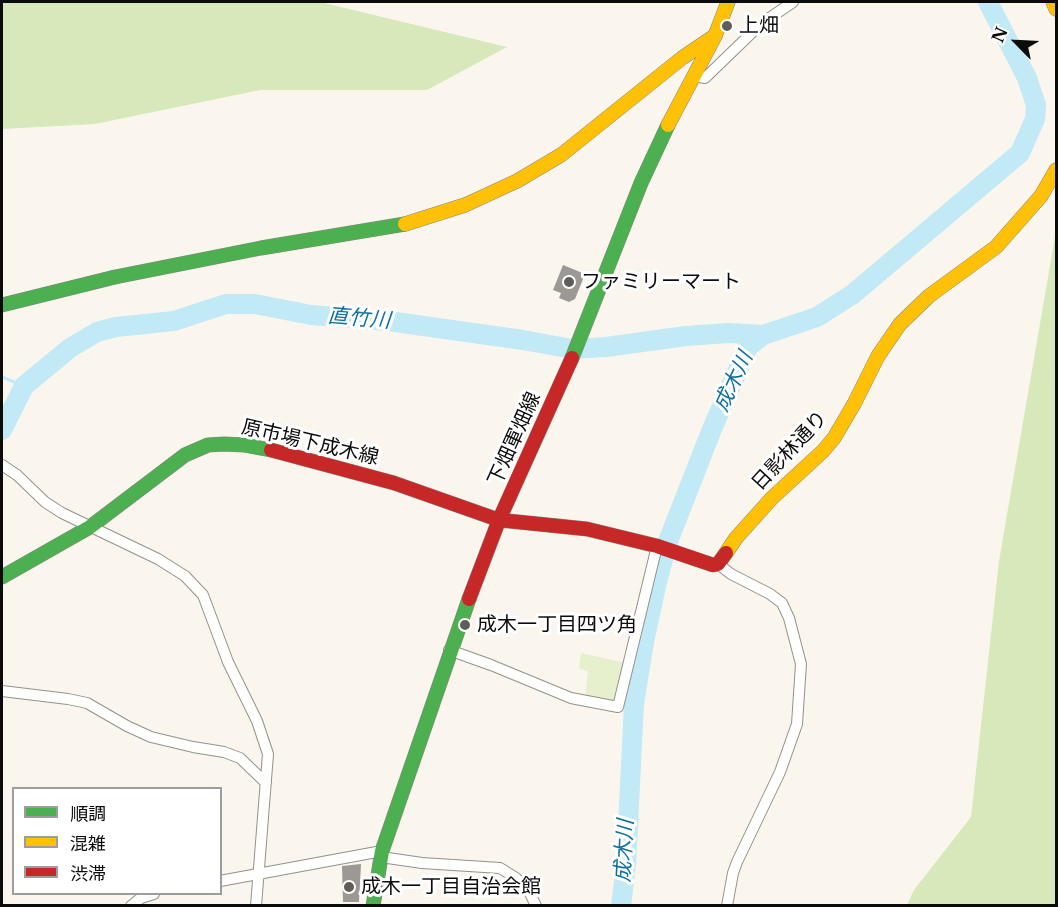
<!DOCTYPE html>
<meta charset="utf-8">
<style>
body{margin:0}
#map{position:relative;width:1058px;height:907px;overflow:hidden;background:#faf6ee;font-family:"Libre Baskerville","Noto Sans JP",serif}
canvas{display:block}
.frame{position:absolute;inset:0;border:3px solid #0b0b0b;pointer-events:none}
.legend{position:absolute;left:12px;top:787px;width:210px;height:108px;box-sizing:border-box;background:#fff;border:2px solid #9d9d9d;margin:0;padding:8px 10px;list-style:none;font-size:18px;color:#0b0b0b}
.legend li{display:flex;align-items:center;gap:12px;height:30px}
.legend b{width:30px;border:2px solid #9d9d9d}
.north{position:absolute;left:986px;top:12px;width:60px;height:60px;-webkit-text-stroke:4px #fff;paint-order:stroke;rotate:294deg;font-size:16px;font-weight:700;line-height:24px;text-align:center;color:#0b0b0b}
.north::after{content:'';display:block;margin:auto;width:21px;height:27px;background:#0b0b0b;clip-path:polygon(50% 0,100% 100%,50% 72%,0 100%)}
</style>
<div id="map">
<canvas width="1058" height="907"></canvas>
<div class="frame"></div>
<ul class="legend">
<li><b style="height:8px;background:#4caf50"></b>順調</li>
<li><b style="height:8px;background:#ffc107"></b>混雑</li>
<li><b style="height:8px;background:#c62828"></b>渋滞</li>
</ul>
<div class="north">N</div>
</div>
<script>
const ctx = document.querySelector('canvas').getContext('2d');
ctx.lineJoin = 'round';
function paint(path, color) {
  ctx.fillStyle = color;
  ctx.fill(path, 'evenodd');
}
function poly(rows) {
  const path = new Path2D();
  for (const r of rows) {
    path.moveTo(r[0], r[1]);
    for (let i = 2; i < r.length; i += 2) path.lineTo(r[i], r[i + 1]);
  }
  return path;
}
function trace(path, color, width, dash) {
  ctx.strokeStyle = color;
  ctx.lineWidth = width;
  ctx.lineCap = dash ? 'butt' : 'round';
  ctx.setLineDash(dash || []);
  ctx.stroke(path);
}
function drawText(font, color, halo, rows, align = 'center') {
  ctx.font = font + ' "Libre Baskerville","Noto Sans JP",serif';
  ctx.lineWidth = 6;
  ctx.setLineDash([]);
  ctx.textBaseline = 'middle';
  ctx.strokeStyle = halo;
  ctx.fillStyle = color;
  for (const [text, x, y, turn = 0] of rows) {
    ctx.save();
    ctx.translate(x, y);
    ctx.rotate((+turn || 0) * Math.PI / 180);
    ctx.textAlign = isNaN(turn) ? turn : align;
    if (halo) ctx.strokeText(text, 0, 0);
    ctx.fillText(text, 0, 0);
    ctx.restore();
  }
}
const green = poly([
 [581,653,626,663,616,703,585,698,588,671,579,669]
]);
const forest = poly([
 [2,2,320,2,507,47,427,90,260,90,95,124,2,129],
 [1056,231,1056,905,907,905,914,890,971,817,999,561]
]);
const stream = poly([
 [2,377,24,386]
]);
const river = poly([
 [2,430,24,386,70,348,97,332,116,327,174,321,226,304,255,304,311,315,388,321,523,340,572,349,606,347,686,336,728,333,763,335],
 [621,906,626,866,634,704,644,642,657,582,667,544,712,429,748,347,763,335,817,317,853,294,1020,153,1035,119,1036,105,1027,78,988,2]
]);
const building = poly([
 [563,265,585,274,575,299,569,302,559,298,561,293,553,290],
 [361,864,359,902,343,902,342,866]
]);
const street = poly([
 [694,76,705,78,762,23,793,2],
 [2,465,17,475,45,502,62,513,158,559,185,576,203,595,228,662,257,721,268,754,256,906],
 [718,564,731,574,770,594,782,603,789,618,801,664,797,724,780,772,737,862,733,873,727,906],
 [449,650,491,665,571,698,618,707,657,546],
 [2,691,68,699,87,703,127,726,151,737,193,747,224,752,240,758,266,783],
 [381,857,422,863,500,868,516,878,529,891,536,906],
 [220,881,382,851],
 [131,906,141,898,154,894]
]);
const fast = poly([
 [2,305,115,277,261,248,405,224],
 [572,358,641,183,668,125],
 [2,577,90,527,185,455,208,445,224,444,244,445,271,450],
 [373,906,382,851,469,599]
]);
const slow = poly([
 [1053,2,1056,9],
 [668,125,715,36,728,2],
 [405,224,465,205,517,181,561,155,682,58,713,37],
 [726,553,736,538,772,498,823,451,834,438,854,404,878,356,900,324,929,296,996,247,1041,196,1056,170]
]);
const jam = poly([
 [271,450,394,483,499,520,587,529,657,546,713,565,718,564,726,553],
 [469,599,499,520,572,358]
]);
const markers = [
 [727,26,6,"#5f5d5a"],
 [569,282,6,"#5f5d5a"],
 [465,625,6,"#5f5d5a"],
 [349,887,6,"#5f5d5a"]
];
const poiNames = [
 ["上畑",739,26],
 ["ファミリーマート",581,282],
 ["成木一丁目四ツ角",477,625],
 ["成木一丁目自治会館",361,887]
];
const streetNames = [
 ["下畑軍畑線",515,439,-66],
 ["原市場下成木線",310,443,13],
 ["日影林通り",790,451,-47]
];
const waterNames = [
 ["直竹川",359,319,5],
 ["成木川",734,382,-65],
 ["成木川",625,851,-87]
];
paint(green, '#e6f0cc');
paint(forest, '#d7e8ba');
trace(stream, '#c2e9f6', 3);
trace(river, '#c2e9f6', 20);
paint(building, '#9c9894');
trace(street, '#93918d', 12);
trace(fast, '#898784', 15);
trace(slow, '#898784', 15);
trace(jam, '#898784', 15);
trace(street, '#fefefc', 10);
trace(fast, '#4caf50', 14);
trace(slow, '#ffc107', 14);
trace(jam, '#c62828', 14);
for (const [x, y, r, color] of markers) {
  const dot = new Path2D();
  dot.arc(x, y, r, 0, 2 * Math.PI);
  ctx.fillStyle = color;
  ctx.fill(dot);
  trace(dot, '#fff', 2);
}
drawText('20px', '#0b0b0b', '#fff', poiNames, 'left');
drawText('20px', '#0b0b0b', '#fff', streetNames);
drawText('italic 21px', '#0e71a2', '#fff', waterNames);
</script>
